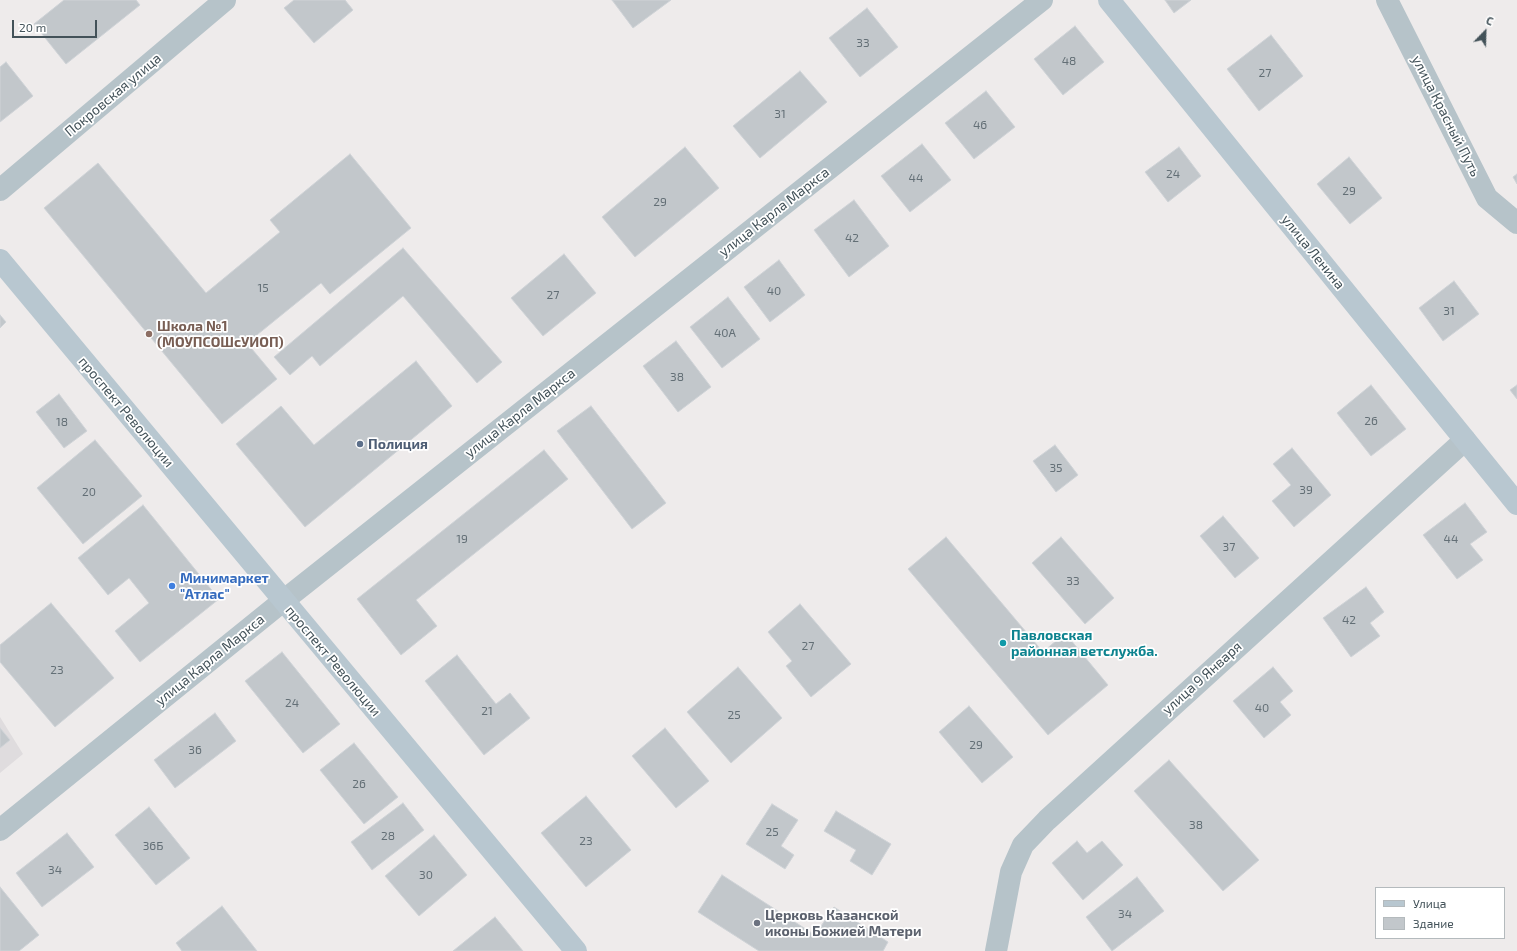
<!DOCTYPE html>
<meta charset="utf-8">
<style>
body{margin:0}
#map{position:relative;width:1517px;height:951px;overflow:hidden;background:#eeebeb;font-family:"Exo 2",sans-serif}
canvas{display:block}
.legend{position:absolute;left:1375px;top:887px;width:130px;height:52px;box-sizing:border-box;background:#fff;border:1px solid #b4babd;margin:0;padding:5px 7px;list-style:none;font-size:12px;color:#435259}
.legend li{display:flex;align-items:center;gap:8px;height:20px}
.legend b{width:20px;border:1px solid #b4babd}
.north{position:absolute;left:1465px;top:12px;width:40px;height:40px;-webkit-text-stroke:3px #fff;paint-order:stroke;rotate:23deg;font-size:11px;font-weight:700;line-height:16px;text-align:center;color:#435259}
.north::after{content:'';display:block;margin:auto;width:14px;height:18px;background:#435259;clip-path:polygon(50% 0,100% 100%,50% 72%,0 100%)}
.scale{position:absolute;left:12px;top:20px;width:85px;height:18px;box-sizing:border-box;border:2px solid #435259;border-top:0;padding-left:5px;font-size:12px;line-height:14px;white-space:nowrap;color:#435259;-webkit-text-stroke:3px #fff;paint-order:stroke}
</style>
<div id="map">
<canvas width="1517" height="951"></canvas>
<ul class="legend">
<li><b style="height:5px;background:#b8c7d0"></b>Улица</li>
<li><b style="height:11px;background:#c2c7cb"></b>Здание</li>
</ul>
<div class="north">С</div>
<div class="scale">20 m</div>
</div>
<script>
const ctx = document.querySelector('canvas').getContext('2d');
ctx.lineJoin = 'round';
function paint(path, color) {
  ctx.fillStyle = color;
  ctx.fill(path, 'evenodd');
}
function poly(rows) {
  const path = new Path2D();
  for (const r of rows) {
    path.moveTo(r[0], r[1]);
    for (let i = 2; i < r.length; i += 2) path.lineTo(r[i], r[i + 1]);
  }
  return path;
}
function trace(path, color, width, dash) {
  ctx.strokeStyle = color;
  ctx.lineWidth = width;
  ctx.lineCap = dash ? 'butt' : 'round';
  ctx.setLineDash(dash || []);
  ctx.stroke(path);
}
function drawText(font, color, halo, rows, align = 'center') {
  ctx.font = font + ' "Exo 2",sans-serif';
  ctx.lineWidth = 3.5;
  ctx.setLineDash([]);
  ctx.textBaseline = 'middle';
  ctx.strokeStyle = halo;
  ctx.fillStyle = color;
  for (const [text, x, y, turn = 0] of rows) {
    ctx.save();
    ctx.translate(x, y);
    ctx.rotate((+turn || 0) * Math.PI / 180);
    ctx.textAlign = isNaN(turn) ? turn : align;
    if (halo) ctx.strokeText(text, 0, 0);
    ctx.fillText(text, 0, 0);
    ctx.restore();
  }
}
const education = poly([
 [0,717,23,754,0,773]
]);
const building = poly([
 [64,0,136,0,140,5,66,64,34,24,64,0],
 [294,0,345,0,353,10,314,43,284,8,294,0],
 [612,0,671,0,633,28,612,0],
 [1165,0,1191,0,1174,13,1165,0],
 [867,8,898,47,860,77,829,38,867,8],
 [1075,26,1104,62,1063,95,1034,59,1075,26],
 [1271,35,1303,76,1259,111,1227,69,1271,35],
 [6,62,33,96,0,122,0,67,6,62],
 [800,71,827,102,760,158,733,126,800,71],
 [986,91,1015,127,974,159,945,123,986,91],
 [922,144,951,180,910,212,881,176,922,144],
 [685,147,719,188,635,257,602,217,685,147],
 [1179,147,1201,176,1168,202,1145,172,1179,147],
 [350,154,411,228,330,294,321,283,247,343,277,379,222,424,44,208,98,163,206,293,280,232,270,220,350,154],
 [1349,157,1382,198,1350,224,1317,184,1349,157],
 [1517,174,1517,184,1513,177,1517,174],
 [854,200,889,246,849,277,814,230,854,200],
 [403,248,502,362,477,383,403,296,320,366,312,356,290,375,274,357,403,248],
 [564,254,596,293,543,336,511,298,564,254],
 [779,260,805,295,770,322,744,287,779,260],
 [1454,281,1479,314,1443,341,1419,308,1454,281],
 [728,297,760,339,722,368,690,327,728,297],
 [0,315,6,322,0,328,0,315],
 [676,341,711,387,678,412,643,366,676,341],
 [416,361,452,406,305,527,236,444,281,406,314,445,416,361],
 [1371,385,1406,429,1371,456,1337,413,1371,385],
 [1517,385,1517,399,1510,390,1517,385],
 [59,394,87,431,64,448,36,412,59,394],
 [591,406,666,503,632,529,557,431,591,406],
 [95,440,142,496,83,544,37,488,95,440],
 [1055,445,1078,475,1056,492,1033,461,1055,445],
 [1292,448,1331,495,1294,527,1272,501,1291,485,1273,464,1292,448],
 [544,450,568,479,416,600,437,626,401,655,357,599,544,450],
 [1465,503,1487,532,1470,544,1483,560,1457,579,1423,535,1465,503],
 [143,505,219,599,140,662,115,631,149,603,129,578,108,595,78,558,143,505],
 [1223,516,1259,558,1235,578,1200,536,1223,516],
 [946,537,1043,652,1065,633,1108,685,1048,735,908,569,946,537],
 [1061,537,1114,598,1085,624,1032,563,1061,537],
 [1366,587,1384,612,1370,623,1380,636,1351,657,1323,618,1366,587],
 [51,603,114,678,55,727,0,662,0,645,51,603],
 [800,604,851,664,811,697,786,666,792,661,768,632,800,604],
 [282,652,340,724,303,753,245,681,282,652],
 [457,655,496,704,510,693,530,718,484,755,425,681,457,655],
 [738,667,782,718,731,763,687,712,738,667],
 [1273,667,1293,691,1280,702,1291,715,1264,738,1233,701,1273,667],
 [969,706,1013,757,982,783,939,732,969,706],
 [215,713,236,741,175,788,154,760,215,713],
 [0,728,10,740,0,748,0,728],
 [665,728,709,781,676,808,632,756,665,728],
 [354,743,398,797,364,824,320,770,354,743],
 [1169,760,1259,860,1223,891,1134,791,1169,760],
 [586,796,631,850,586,887,541,833,586,796],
 [403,803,424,830,372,870,351,842,403,803],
 [772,804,798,820,781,846,794,855,785,869,746,844,772,804],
 [149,807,190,858,156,885,115,835,149,807],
 [836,811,891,844,872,875,850,861,856,850,824,831,836,811],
 [67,833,94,867,42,907,16,873,67,833],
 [434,835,467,875,419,916,385,876,434,835],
 [1077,841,1087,853,1102,841,1123,865,1083,900,1052,863,1077,841],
 [722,875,815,935,834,907,888,942,883,951,759,951,698,912,722,875],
 [1137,877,1164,911,1112,951,1086,917,1137,877],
 [0,887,39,935,19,951,0,951,0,887],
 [222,906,257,951,182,951,176,943,222,906],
 [495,917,523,951,453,951,495,917]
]);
const street = poly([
 [1387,0,1487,198,1517,223],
 [0,190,225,0],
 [0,830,283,601,1042,0],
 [996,951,1011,872,1023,845,1047,820,1465,440]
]);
const secondary = poly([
 [1109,0,1517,504],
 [0,260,576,951]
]);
const markers = [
 [149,334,4,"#8d6e63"],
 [360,444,4,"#5c6f8a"],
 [172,586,4,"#3f7fe0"],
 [1003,643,4,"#0f9aa8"],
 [757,923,4,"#6b7280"]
];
const numberNames = [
 ["33",863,43],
 ["48",1069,61],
 ["27",1265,73],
 ["31",780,114],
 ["46",980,125],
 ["24",1173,174],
 ["44",916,178],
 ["29",1349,191],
 ["29",660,202],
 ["42",852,238],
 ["15",263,288],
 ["40",774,291],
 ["27",553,295],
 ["31",1449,311],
 ["40А",725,333],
 ["38",677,377],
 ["26",1371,421],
 ["18",62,422],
 ["35",1056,468],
 ["39",1306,490],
 ["20",89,492],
 ["19",462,539],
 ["44",1451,539],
 ["37",1229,547],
 ["33",1073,581],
 ["42",1349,620],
 ["27",808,646],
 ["23",57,670],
 ["24",292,703],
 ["40",1262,708],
 ["21",487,711],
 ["25",734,715],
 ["29",976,745],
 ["36",195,750],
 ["26",359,784],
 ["38",1196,825],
 ["25",772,832],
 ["28",388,836],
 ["23",586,841],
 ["36Б",153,846],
 ["34",55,870],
 ["30",426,875],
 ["34",1125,914]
];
const streetNames = [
 ["Покровская улица",113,95,-40],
 ["улица Красный Путь",1446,116,63],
 ["улица Карла Маркса",774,212,-38],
 ["улица Ленина",1313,252,51],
 ["проспект Революции",126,412,50],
 ["улица Карла Маркса",520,413,-38],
 ["улица Карла Маркса",210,660,-39],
 ["проспект Революции",333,661,50],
 ["улица 9 Января",1202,678,-42]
];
const educationNames = [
 ["Школа №1",157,326],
 ["(МОУПСОШсУИОП)",157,342]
];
const serviceNames = [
 ["Полиция",368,444]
];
const shopNames = [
 ["Минимаркет",180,578],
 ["\"Атлас\"",180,594]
];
const cultureNames = [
 ["Павловская",1011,635],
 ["районная ветслужба.",1011,651]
];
const worshipNames = [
 ["Церковь Казанской",765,915],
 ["иконы Божией Матери",765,931]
];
paint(education, '#dfdcde');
paint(building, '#c2c7cb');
trace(building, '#cfd3d7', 1);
trace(street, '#b6c3c9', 22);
trace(secondary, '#b8c7d0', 22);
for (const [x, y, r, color] of markers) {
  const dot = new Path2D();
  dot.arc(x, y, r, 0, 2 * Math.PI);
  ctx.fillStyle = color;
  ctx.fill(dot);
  trace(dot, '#fff', 1.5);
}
drawText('12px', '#636f76', null, numberNames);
drawText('14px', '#435259', '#fff', streetNames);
drawText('bold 14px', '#785e54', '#fff', educationNames, 'left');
drawText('bold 14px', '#4e5e75', '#fff', serviceNames, 'left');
drawText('bold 14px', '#366cbe', '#fff', shopNames, 'left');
drawText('bold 14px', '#0d838f', '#fff', cultureNames, 'left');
drawText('bold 14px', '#5b616d', '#fff', worshipNames, 'left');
</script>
